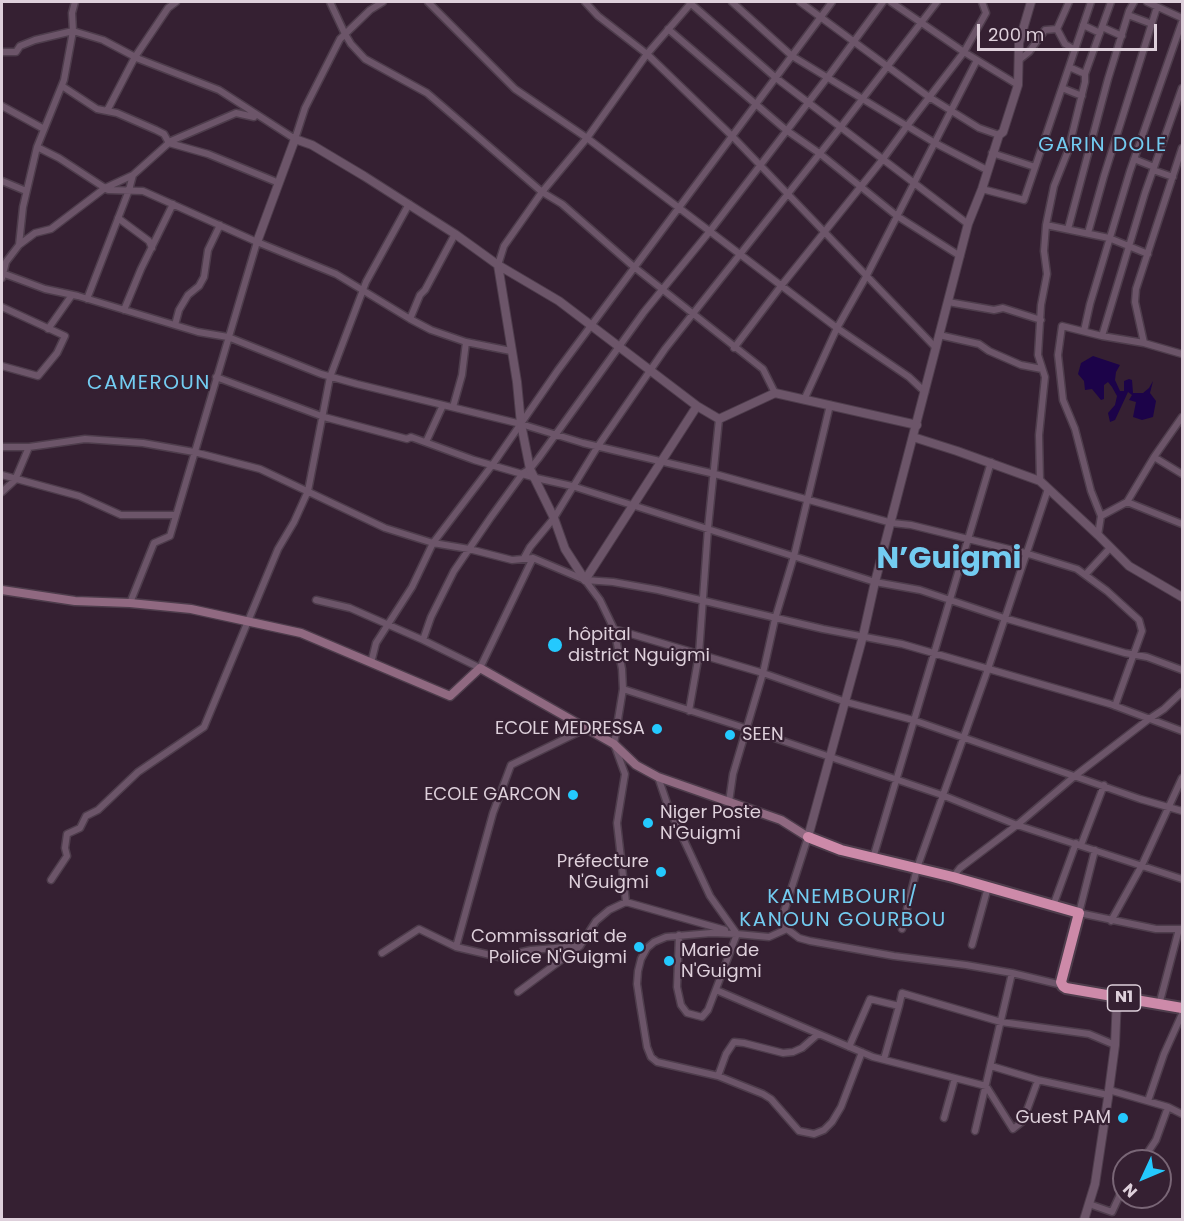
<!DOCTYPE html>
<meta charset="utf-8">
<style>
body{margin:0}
#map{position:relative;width:1184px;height:1221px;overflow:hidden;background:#352032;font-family:Poppins,sans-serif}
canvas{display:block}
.frame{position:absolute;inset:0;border:3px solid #ded0db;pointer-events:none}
.north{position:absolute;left:1112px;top:1149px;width:60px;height:60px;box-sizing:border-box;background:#352032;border:2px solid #796676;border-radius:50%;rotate:226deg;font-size:16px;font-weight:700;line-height:24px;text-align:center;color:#ded0db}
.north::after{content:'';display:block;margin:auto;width:21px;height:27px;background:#24c9fe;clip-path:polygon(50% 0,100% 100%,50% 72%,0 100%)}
.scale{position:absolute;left:977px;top:24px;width:180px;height:27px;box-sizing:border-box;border:3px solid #ded0db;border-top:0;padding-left:8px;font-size:18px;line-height:21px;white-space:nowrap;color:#ded0db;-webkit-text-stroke:4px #352032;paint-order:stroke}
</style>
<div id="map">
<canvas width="1184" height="1221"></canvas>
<div class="frame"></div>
<div class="north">N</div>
<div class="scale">200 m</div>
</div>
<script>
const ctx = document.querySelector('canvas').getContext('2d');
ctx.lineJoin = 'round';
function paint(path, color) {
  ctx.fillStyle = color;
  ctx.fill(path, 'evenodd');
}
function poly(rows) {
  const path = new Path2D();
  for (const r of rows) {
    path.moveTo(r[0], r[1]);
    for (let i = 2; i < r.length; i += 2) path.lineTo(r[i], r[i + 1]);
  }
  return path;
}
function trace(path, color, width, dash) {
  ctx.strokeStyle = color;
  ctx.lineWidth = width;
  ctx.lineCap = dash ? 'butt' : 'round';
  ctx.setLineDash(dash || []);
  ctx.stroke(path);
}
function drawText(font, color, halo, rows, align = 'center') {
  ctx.font = font + ' Poppins,sans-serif';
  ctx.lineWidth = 4.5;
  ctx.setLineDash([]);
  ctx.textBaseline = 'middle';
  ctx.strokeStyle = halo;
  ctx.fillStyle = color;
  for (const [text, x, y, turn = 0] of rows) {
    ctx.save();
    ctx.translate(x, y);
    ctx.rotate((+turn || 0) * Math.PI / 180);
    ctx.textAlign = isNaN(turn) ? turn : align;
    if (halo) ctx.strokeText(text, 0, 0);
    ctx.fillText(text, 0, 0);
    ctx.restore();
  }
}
const water = poly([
 [1093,356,1120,365,1116,372,1115,380,1120,391,1124,391,1124,381,1129,379,1132,380,1133,393,1143,393,1149,388,1153,381,1150,393,1156,401,1153,417,1142,420,1133,417,1136,402,1129,400,1132,395,1128,392,1115,420,1110,422,1108,413,1115,405,1117,396,1112,387,1108,382,1104,385,1104,399,1101,400,1092,389,1085,390,1084,381,1078,374,1081,363]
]);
const minor = poly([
 [330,2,345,34,351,44,365,59,427,93,542,192,562,204,634,267,763,369,775,393],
 [428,2,515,89,587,138,837,328,909,377,925,392],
 [585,2,598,16,647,54,733,137,936,348],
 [689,2,776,78,968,224],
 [732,2,792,56,935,143,987,170],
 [800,2,929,97,979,128,999,135],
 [891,2,964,52,1018,85],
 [1069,2,1057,29,1065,44,1075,50],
 [1147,2,1182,18],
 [1128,15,1152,24],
 [1083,25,1100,33],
 [1102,27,1122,36],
 [668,29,786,130,819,153,897,216,960,256],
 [2,52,16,52,20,46,35,40,73,31,103,40,139,59,219,90,295,139,305,108,340,39,370,10,383,2],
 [1019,60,1029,52,1045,30,1057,29],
 [1069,67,1085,74],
 [62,86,97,109,117,113,156,130,164,134,169,143,208,154,279,183],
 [1062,88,1082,96],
 [2,106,44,129],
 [107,111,135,57,168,8,176,2],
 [37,147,59,158,108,190,143,191,257,242,336,274,410,319,420,295,425,290,455,234],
 [992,153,1035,167],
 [1134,159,1154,167],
 [1153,170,1173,177],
 [2,181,26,191],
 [982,189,1024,200,1091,2],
 [118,218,149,241,152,248],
 [1046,225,1109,238,1148,254],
 [1068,229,1108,79,1129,11,1134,2],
 [1088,233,1104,176,1157,7],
 [19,245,35,233,51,229,105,188,133,175,171,141,236,113,254,117],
 [498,265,504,246,542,192,587,138,647,54,692,2],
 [2,273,45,289,78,296,198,332,228,337,321,374,357,384,521,424,583,443,715,474,892,523,911,525,1025,553,1077,569,1107,591,1139,620,1142,631,1115,706],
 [2,278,6,262,19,245,23,207,37,147,64,80,73,31,72,13,75,2],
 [87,299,129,190,133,175],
 [948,302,994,310,1003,308,1041,320],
 [2,307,65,336,57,353,38,376,2,366],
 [124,310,141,269,173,204],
 [410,319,431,330,466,342,511,351],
 [175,325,179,310,188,295,199,286,204,277,208,250,220,225],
 [48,329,72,295],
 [1084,331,1090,304,1130,171,1182,22],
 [939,335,979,344,989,351,1021,365,1042,369],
 [1102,336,1145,193,1182,88],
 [1144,343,1135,302,1136,289,1182,148],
 [734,348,781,286,883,159,907,126,964,52,986,13,982,2],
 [216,377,324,417,407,439,411,437,474,460,536,478,572,486,875,582,920,590,1004,618,1125,653,1147,657,1182,670],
 [804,400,837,328,867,275,977,60],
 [453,407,462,375,466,342],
 [426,442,443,405],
 [2,447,29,447,85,439,143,443,194,452,260,469,385,528,433,543,469,549,512,560,533,558,585,580,613,582,658,590,823,629,902,644,1110,704,1182,731],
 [1154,457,1182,474],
 [2,475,79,496,121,515,176,515],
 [1040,481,1039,435,1045,377,1038,355,1041,305,1047,274,1044,251,1046,225,1054,186,1068,151,1085,82,1085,74,1111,2],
 [2,492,15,480,29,447],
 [1127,502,1182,524],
 [1101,516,1091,491,1075,429,1063,400,1058,355,1062,326,1102,336,1144,343,1182,354],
 [1098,535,1101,516,1127,502,1154,457,1182,417],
 [524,558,530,547,554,518,598,446,665,349,840,128,937,2],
 [1086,574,1110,548],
 [585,580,600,600,614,629,622,669,623,689,614,744,625,774,617,823,626,902],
 [316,600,350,608,423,640,480,668,533,558],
 [130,603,154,543,170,536,257,242],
 [614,629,763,673,846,702,913,720,1140,799,1182,811],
 [423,640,431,617,454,571,491,517,523,473,530,469,538,459,644,312,710,231,827,78,883,2],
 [371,663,376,643,412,587,433,543,493,464,558,370,832,2],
 [623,689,748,729,942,795,1017,825,1182,879],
 [689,711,699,654,708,528,719,419],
 [658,777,668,806,710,896,737,934,769,937,787,929],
 [729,802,733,774,763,673,775,619,794,556,830,405],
 [808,837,781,921,787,929,799,938,810,941,894,956,966,965,1012,973,1062,985],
 [1081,845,1104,785],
 [1095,850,1079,913,1156,929,1182,929],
 [873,858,991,462],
 [953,877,960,868,1017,825,1076,775,1149,719,1164,709,1182,692],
 [51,880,67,856,65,848,67,834,80,828,86,816,98,810,138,772,204,727,278,549,294,522,308,491,330,377,366,282,409,204],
 [1053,906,1076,843],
 [1111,921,1142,865,1182,778],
 [902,929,917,868,988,669,1048,489],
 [679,935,677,987,681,1005,687,1013,702,1017,708,1010,737,934],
 [972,945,988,887],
 [456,947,493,813,511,765,587,728],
 [382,953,419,929,456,947,499,957,531,950,579,946],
 [716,990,873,1057,986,1086,1013,1129,1023,1121,1038,1080,1108,1095],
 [518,992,580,946,596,921,609,910,626,902,725,930],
 [1159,1005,1179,929],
 [818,1034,802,1048,793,1052,783,1053,744,1043,734,1042,726,1054,718,1076,763,1094,771,1099,799,1131,814,1134,824,1130,832,1122,841,1107,862,1052],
 [849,1047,870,999,899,1006,902,993,1001,1022,1089,1034,1115,1045],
 [884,1059,899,1006],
 [991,1066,1038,1080],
 [718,1076,657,1062,651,1057,647,1047,640,1004,637,984,638,971,641,959,647,948,654,942,666,937,711,933,737,934],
 [1109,1090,1168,1107],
 [1148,1101,1164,1054,1182,1014],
 [944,1118,955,1078],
 [975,1131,1012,973],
 [1142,1161,1156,1140,1168,1107,1182,1114],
 [1089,1204,1112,1212,1124,1186]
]);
const tertiary = poly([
 [257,242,295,139,312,145,364,176,455,234,498,265,559,301,697,406,719,419,775,393,917,425],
 [498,265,517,382,521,424,530,469,554,518,565,549,585,580,697,406],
 [913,437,957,451,1040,481,1098,535,1129,566,1182,597],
 [808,837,863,636,875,582,968,224,982,189,999,135,1003,132,1018,85,1019,43,1031,2],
 [1084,1220,1095,1184,1108,1098,1115,1045,1117,997]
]);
const secondary = poly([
 [2,590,75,601,130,603,191,609,301,633,450,696,480,668,614,744,636,765,658,777,781,820,808,837]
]);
const trunk = poly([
 [808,837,841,850,953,877,1079,913,1061,982,1063,986,1066,988,1182,1008]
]);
const markers = [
 [555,645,8,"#24c9fe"],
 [657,729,6,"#24c9fe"],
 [730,735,6,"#24c9fe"],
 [573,795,6,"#24c9fe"],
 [648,823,6,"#24c9fe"],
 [661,872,6,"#24c9fe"],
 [639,947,6,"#24c9fe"],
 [669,961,6,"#24c9fe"],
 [1123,1118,6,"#24c9fe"]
];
const shields = [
 [1124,998,33]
];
const shieldNames = [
 ["N1",1124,998]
];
const poiNames = [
 ["hôpital",568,635,"left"],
 ["district Nguigmi",568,656,"left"],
 ["ECOLE MEDRESSA",645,729],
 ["SEEN",742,735,"left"],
 ["ECOLE GARCON",561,795],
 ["Niger Poste",660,813,"left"],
 ["N'Guigmi",660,834,"left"],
 ["Préfecture",649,862],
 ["N'Guigmi",649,883],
 ["Commissariat de",627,937],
 ["Police N'Guigmi",627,958],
 ["Marie de",681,951,"left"],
 ["N'Guigmi",681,972,"left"],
 ["Guest PAM",1111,1118]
];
const neighbourhoodNames = [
 ["GARIN DOLE",1103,146],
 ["CAMEROUN",149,384],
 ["KANEMBOURI/",843,898],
 ["KANOUN GOURBOU",843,921]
];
const townNames = [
 ["N’Guigmi",949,560]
];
paint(water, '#1c0349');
trace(minor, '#4e3d4c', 9);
trace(tertiary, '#4e3d4c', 10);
trace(secondary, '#4e3d4c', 11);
trace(trunk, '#4e3d4c', 14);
trace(minor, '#6c5569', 6);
trace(tertiary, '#6c5569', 8);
trace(secondary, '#906981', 8);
trace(trunk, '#cd8aa9', 10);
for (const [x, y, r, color] of markers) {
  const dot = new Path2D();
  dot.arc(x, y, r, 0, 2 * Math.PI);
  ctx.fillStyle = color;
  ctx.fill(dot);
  trace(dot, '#352032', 2);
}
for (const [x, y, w] of shields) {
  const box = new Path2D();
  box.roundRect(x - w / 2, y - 13, w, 26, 4.5);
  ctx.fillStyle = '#352032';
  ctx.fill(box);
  trace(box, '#ded0db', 1.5);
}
drawText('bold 16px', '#ded0db', null, shieldNames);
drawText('18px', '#ded0db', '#352032', poiNames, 'right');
ctx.letterSpacing = '1.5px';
drawText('20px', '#73ccf1', '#352032', neighbourhoodNames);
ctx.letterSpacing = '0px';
drawText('bold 30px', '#73ccf1', '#352032', townNames);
</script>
